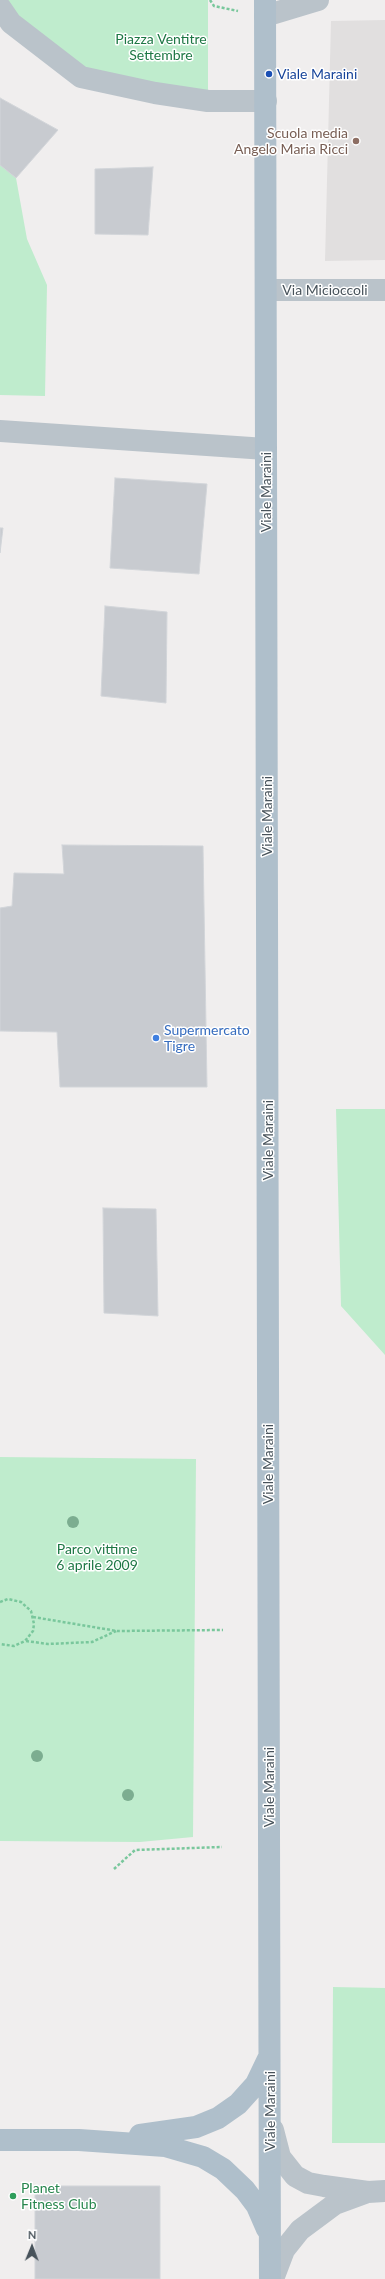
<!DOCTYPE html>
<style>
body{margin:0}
#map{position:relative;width:385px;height:2279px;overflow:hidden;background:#f0eeee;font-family:Lato,sans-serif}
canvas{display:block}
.north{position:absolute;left:12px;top:2227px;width:40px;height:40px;-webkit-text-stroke:3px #fff;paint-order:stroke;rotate:1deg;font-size:11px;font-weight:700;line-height:16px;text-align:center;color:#47525a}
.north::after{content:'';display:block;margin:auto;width:14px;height:18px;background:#47525a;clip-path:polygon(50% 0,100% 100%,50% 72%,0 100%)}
</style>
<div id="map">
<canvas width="385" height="2279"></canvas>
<div class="north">N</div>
</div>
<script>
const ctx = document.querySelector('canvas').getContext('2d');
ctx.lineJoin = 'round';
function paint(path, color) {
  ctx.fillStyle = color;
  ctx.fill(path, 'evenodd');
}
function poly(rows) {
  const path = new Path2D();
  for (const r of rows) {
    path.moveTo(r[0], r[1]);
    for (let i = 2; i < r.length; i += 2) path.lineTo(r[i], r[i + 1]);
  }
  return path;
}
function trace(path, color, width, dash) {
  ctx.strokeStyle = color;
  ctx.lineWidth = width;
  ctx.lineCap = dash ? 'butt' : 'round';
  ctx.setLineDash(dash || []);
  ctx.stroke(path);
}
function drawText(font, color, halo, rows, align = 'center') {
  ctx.font = font + ' Lato,sans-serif';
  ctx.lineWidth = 3;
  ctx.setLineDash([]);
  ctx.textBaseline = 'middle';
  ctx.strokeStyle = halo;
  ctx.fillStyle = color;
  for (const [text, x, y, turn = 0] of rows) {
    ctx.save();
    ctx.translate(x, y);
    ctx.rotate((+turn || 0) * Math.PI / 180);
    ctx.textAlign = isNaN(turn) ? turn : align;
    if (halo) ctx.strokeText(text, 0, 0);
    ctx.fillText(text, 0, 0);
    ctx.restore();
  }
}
const education = poly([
 [385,20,385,260,325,261,331,21]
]);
const green = poly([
 [0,0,208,0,208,101,81,77],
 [0,164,16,178,27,239,47,285,45,396,0,395],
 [336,1109,385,1109,385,1355,341,1306],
 [0,1457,196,1459,193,1837,140,1842,0,1841],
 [333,1987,385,1988,385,2143,332,2143]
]);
const building = poly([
 [0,98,58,130,16,178,0,165,0,98],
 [153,167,148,235,95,234,95,169,153,167],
 [115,478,207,484,199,574,110,568,115,478],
 [0,528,3,528,0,553,0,528],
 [105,606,167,612,166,703,101,696,105,606],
 [62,845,203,846,207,1087,60,1087,57,1032,0,1031,0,908,12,906,14,873,64,874,62,845],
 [103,1208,156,1209,158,1316,104,1313,103,1208],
 [35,2186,160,2186,160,2279,35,2279,35,2186]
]);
const path = poly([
 [210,0,214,6,238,11],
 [0,1602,8,1599,21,1602,31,1611,34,1624,33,1631,25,1641,14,1646,0,1644],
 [33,1617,117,1631,223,1630],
 [26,1641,48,1644,92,1642,116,1631],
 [114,1869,135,1850,222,1847]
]);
const minor = poly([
 [0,7,11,23,81,77,155,93,208,101,266,101],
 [265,16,318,0],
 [266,290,385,290],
 [0,431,266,449],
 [273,2130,280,2157,295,2176,308,2183,324,2186,368,2192,385,2191],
 [273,2279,284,2250,300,2230,335,2204,365,2193]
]);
const major = poly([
 [265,0,270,2279],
 [140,2135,196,2127,218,2118,238,2104,256,2084,268,2059],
 [0,2140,79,2140,165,2146,203,2157,223,2169,245,2190,257,2206,267,2229]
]);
const trees = [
 [73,1522],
 [37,1756],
 [128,1795]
];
const markers = [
 [269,74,4,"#1a4fb4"],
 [356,141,4,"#8d6e63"],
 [156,1038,4,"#3f7fe0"],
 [13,2196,4,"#2e9e5b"]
];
const parkNames = [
 ["Piazza Ventitre",161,39],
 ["Settembre",161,55],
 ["Parco vittime",97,1549],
 ["6 aprile 2009",97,1565]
];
const transitNames = [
 ["Viale Maraini",277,74]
];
const educationNames = [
 ["Scuola media",348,133],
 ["Angelo Maria Ricci",348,149]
];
const streetNames = [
 ["Via Micioccoli",325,290],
 ["Viale Maraini",266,492,-90],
 ["Viale Maraini",267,816,-90],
 ["Viale Maraini",268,1140,-90],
 ["Viale Maraini",268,1464,-90],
 ["Viale Maraini",269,1787,-90],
 ["Viale Maraini",270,2111,-90]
];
const shopNames = [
 ["Supermercato",164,1030],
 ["Tigre",164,1046]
];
const leisureNames = [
 ["Planet",21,2188],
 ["Fitness Club",21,2204]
];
paint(education, '#e1dfdf');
paint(green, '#bfeccd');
paint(building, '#c8cbd0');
trace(building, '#d2d5d9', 1);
trace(path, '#79c79c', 2.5, [3, 2]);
trace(minor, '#bac3ca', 22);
trace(major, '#afbfcb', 22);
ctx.fillStyle = '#7cad90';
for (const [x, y] of trees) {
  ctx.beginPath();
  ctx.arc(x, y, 6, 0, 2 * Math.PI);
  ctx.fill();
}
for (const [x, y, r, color] of markers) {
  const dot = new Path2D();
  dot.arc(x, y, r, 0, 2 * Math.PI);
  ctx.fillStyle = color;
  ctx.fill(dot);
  trace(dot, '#fff', 1.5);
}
drawText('14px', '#1d7744', '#fff', parkNames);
drawText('14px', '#164399', '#fff', transitNames, 'left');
drawText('14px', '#785e54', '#fff', educationNames, 'right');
drawText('14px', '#47525a', '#fff', streetNames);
drawText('14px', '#366cbe', '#fff', shopNames, 'left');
drawText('14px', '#27864d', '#fff', leisureNames, 'left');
</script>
